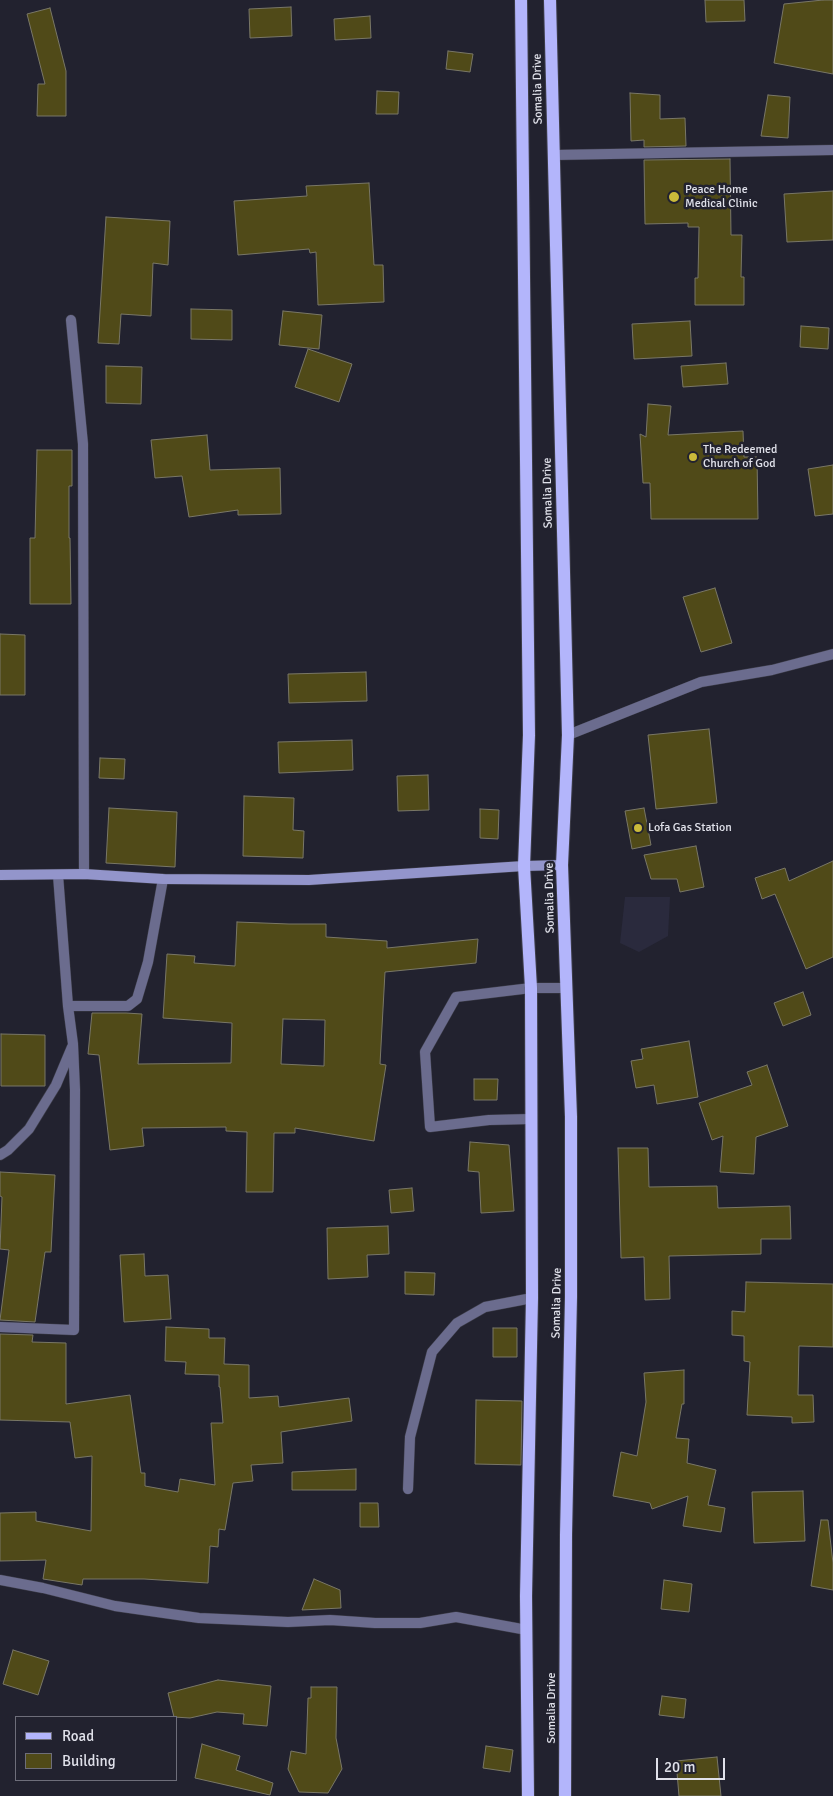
<!DOCTYPE html>
<style>
body{margin:0}
#map{position:relative;width:833px;height:1796px;overflow:hidden;background:#22222f;font-family:Signika,sans-serif}
canvas{display:block}
.legend{position:absolute;left:15px;top:1716px;width:162px;height:65px;box-sizing:border-box;background:#22222f;border:1px solid #6e6e7a;margin:0;padding:6px 9px;list-style:none;font-size:15px;color:#e0e1ea}
.legend li{display:flex;align-items:center;gap:10px;height:25px}
.legend b{width:25px;border:1px solid #6e6e7a}
.scale{position:absolute;left:656px;top:1758px;width:69px;height:22px;box-sizing:border-box;border:2px solid #e0e1ea;border-top:0;padding-left:6px;font-size:15px;line-height:18px;white-space:nowrap;color:#e0e1ea;-webkit-text-stroke:4px #22222f;paint-order:stroke}
</style>
<div id="map">
<canvas width="833" height="1796"></canvas>
<ul class="legend">
<li><b style="height:6px;background:#b3b5fb"></b>Road</li>
<li><b style="height:14px;background:#504a18"></b>Building</li>
</ul>
<div class="scale">20 m</div>
</div>
<script>
const ctx = document.querySelector('canvas').getContext('2d');
ctx.lineJoin = 'round';
function paint(path, color) {
  ctx.fillStyle = color;
  ctx.fill(path, 'evenodd');
}
function poly(rows) {
  const path = new Path2D();
  for (const r of rows) {
    path.moveTo(r[0], r[1]);
    for (let i = 2; i < r.length; i += 2) path.lineTo(r[i], r[i + 1]);
  }
  return path;
}
function trace(path, color, width, dash) {
  ctx.strokeStyle = color;
  ctx.lineWidth = width;
  ctx.lineCap = dash ? 'butt' : 'round';
  ctx.setLineDash(dash || []);
  ctx.stroke(path);
}
function drawText(font, color, halo, rows, align = 'center') {
  ctx.font = font + ' Signika,sans-serif';
  ctx.lineWidth = 5;
  ctx.setLineDash([]);
  ctx.textBaseline = 'middle';
  ctx.strokeStyle = halo;
  ctx.fillStyle = color;
  for (const [text, x, y, turn = 0] of rows) {
    ctx.save();
    ctx.translate(x, y);
    ctx.rotate((+turn || 0) * Math.PI / 180);
    ctx.textAlign = isNaN(turn) ? turn : align;
    if (halo) ctx.strokeText(text, 0, 0);
    ctx.fillText(text, 0, 0);
    ctx.restore();
  }
}
const built = poly([
 [625,897,670,897,668,936,639,952,620,943]
]);
const building = poly([
 [705,0,744,0,745,21,706,22,705,0],
 [823,0,833,0,833,74,774,63,784,4,823,0],
 [291,7,292,36,250,38,249,9,291,7],
 [50,8,66,71,66,116,37,116,38,84,45,84,27,14,50,8],
 [370,16,371,38,335,40,334,19,370,16],
 [448,51,473,54,470,72,446,69,448,51],
 [377,91,399,92,398,114,376,114,377,91],
 [630,93,660,95,660,119,685,118,686,146,644,147,644,140,631,141,630,93],
 [768,95,790,97,788,138,761,136,768,95],
 [730,159,731,235,742,235,741,277,744,277,744,305,695,305,695,278,698,278,699,227,688,227,688,223,645,224,644,160,730,159],
 [369,183,374,265,383,265,384,302,318,305,316,252,310,253,309,249,238,255,234,201,307,196,306,186,369,183],
 [833,191,833,240,787,242,784,194,833,191],
 [106,217,170,221,168,265,153,263,151,316,121,314,119,344,98,343,106,217],
 [191,309,232,310,232,340,191,339,191,309],
 [283,311,322,315,319,349,279,345,283,311],
 [690,321,692,356,634,359,632,324,690,321],
 [801,326,829,328,828,349,800,347,801,326],
 [308,349,352,364,339,402,295,387,308,349],
 [726,363,728,384,683,387,681,366,726,363],
 [106,366,142,367,141,404,106,403,106,366],
 [648,404,671,406,668,435,743,431,744,457,757,457,758,519,651,519,650,483,643,483,640,434,646,437,648,404],
 [207,435,210,470,280,468,281,514,238,515,238,510,189,517,182,476,155,478,151,440,207,435],
 [37,450,72,450,72,486,69,486,69,538,70,538,71,604,30,604,30,538,35,538,37,450],
 [833,465,833,514,815,516,808,469,833,465],
 [715,588,732,643,701,652,683,597,715,588],
 [0,634,25,635,25,695,0,695,0,634],
 [366,672,367,701,289,703,288,674,366,672],
 [709,729,717,803,656,809,648,735,709,729],
 [352,740,353,770,279,773,278,742,352,740],
 [100,758,125,759,124,779,99,778,100,758],
 [428,775,429,810,398,811,397,776,428,775],
 [244,796,294,798,293,830,304,831,303,858,243,856,244,796],
 [109,808,177,812,175,867,106,863,109,808],
 [644,808,651,845,632,849,625,811,644,808],
 [480,809,499,810,498,839,480,838,480,809],
 [696,846,704,887,680,892,677,879,651,879,644,855,696,846],
 [833,861,833,957,806,969,775,894,762,899,755,878,785,868,789,881,833,861],
 [237,922,289,924,326,924,326,937,387,941,387,948,478,939,476,963,385,972,380,1064,386,1065,374,1141,295,1128,295,1133,274,1133,273,1192,246,1192,247,1132,226,1131,226,1127,142,1128,144,1146,110,1150,99,1055,88,1054,92,1013,126,1013,142,1014,138,1064,231,1063,232,1023,163,1018,167,954,195,956,194,963,235,966,237,922],
 [283,1019,325,1020,324,1066,281,1064,283,1019],
 [803,992,811,1015,783,1026,774,1003,803,992],
 [1,1034,45,1035,45,1086,1,1086,1,1034],
 [689,1041,698,1097,657,1104,654,1085,636,1088,631,1061,643,1059,641,1049,689,1041],
 [767,1065,788,1126,756,1137,754,1174,720,1172,723,1136,712,1140,699,1103,752,1085,747,1072,767,1065],
 [474,1079,498,1079,497,1100,474,1100,474,1079],
 [470,1142,509,1145,514,1211,481,1213,479,1172,468,1171,470,1142],
 [618,1148,648,1148,649,1187,717,1186,718,1208,790,1206,791,1239,761,1239,761,1254,669,1256,670,1299,645,1300,644,1257,621,1258,618,1148],
 [0,1172,55,1175,51,1252,45,1252,35,1322,0,1320,9,1250,0,1249,2,1197,0,1196,0,1172],
 [412,1188,414,1211,391,1213,389,1190,412,1188],
 [388,1226,389,1254,367,1255,368,1277,328,1279,327,1228,388,1226],
 [144,1254,145,1276,168,1275,171,1319,124,1322,120,1255,144,1254],
 [405,1272,435,1273,434,1295,405,1294,405,1272],
 [746,1282,833,1284,833,1347,799,1346,798,1395,813,1395,814,1422,792,1423,792,1417,747,1415,750,1362,744,1361,744,1336,732,1335,732,1311,745,1312,746,1282],
 [166,1327,209,1329,209,1338,225,1338,224,1364,249,1365,249,1398,278,1396,279,1407,349,1398,352,1421,281,1432,283,1463,251,1465,253,1481,233,1483,225,1530,219,1529,218,1547,210,1546,208,1583,144,1579,83,1579,82,1585,43,1579,46,1560,0,1561,0,1513,36,1512,36,1521,91,1531,92,1456,75,1458,70,1422,0,1420,0,1334,33,1335,32,1342,66,1343,66,1404,130,1395,141,1473,145,1473,145,1486,178,1492,180,1479,215,1485,211,1423,223,1423,220,1387,219,1387,219,1375,185,1374,186,1362,165,1361,166,1327],
 [493,1328,517,1328,517,1357,493,1357,493,1328],
 [684,1370,684,1404,682,1404,676,1438,689,1439,687,1463,716,1470,708,1505,725,1508,721,1532,683,1526,688,1496,652,1509,650,1503,613,1496,621,1452,637,1456,646,1402,644,1373,684,1370],
 [476,1400,522,1401,521,1465,475,1464,476,1400],
 [356,1469,356,1490,292,1490,292,1472,356,1469],
 [803,1491,805,1541,754,1543,752,1492,803,1491],
 [360,1503,378,1503,379,1527,360,1527,360,1503],
 [821,1520,828,1520,833,1563,833,1590,811,1586,821,1520],
 [314,1579,340,1590,341,1608,302,1610,314,1579],
 [664,1580,692,1584,689,1612,661,1609,664,1580],
 [13,1650,49,1661,38,1695,3,1684,13,1650],
 [218,1680,271,1686,267,1726,243,1724,244,1714,217,1712,190,1718,174,1717,168,1693,218,1680],
 [311,1687,337,1687,336,1738,342,1769,328,1793,299,1792,288,1769,291,1751,306,1754,308,1698,311,1698,311,1687],
 [662,1696,686,1699,684,1718,659,1715,662,1696],
 [202,1744,240,1756,236,1770,273,1783,270,1795,195,1778,202,1744],
 [486,1746,513,1750,510,1772,483,1768,486,1746],
 [717,1757,721,1796,679,1796,676,1761,717,1757]
]);
const street = poly([
 [554,155,833,150],
 [71,320,83,444,84,874],
 [568,735,701,682,772,670,833,654],
 [68,1006,128,1006,137,999,148,962,163,879],
 [531,1119,489,1120,430,1127,425,1052,456,997,531,988,566,988],
 [0,1155,8,1150,29,1129,56,1085,72,1047],
 [0,1327,74,1330,75,1090,73,1044,68,1006,58,875],
 [408,1489,410,1437,432,1352,457,1323,485,1307,532,1298],
 [0,1580,43,1588,115,1606,199,1618,288,1622,330,1620,375,1623,420,1623,456,1617,527,1630]
]);
const secondary = poly([
 [0,875,84,874,163,879,309,880,524,866,562,865]
]);
const primary = poly([
 [521,0,529,735,524,866,531,988,532,1298,526,1596,528,1796],
 [550,0,568,735,562,865,571,1117,571,1297,566,1535,565,1796]
]);
const markers = [
 [674,197,6,"#caba3a"],
 [693,457,5,"#caba3a"],
 [638,828,5,"#caba3a"]
];
const streetNames = [
 ["Somalia Drive",538,89,-91],
 ["Somalia Drive",548,493,-91],
 ["Somalia Drive",550,898,-91],
 ["Somalia Drive",557,1303,-89],
 ["Somalia Drive",552,1708,-90]
];
const poiNames = [
 ["Peace Home",685,190],
 ["Medical Clinic",685,204],
 ["The Redeemed",703,450],
 ["Church of God",703,464],
 ["Lofa Gas Station",648,828]
];
paint(built, '#2a2a3d');
paint(building, '#504a18');
trace(building, '#797767', 1);
trace(street, '#3d3d49', 11);
trace(secondary, '#3d3d49', 11);
trace(primary, '#3d3d49', 14);
trace(street, '#6b6c8e', 10);
trace(secondary, '#9395cb', 10);
trace(primary, '#b3b5fb', 12);
for (const [x, y, r, color] of markers) {
  const dot = new Path2D();
  dot.arc(x, y, r, 0, 2 * Math.PI);
  ctx.fillStyle = color;
  ctx.fill(dot);
  trace(dot, '#22222f', 2);
}
drawText('12px', '#e0e1ea', '#22222f', streetNames);
drawText('12px', '#e0e1ea', '#22222f', poiNames, 'left');
</script>
